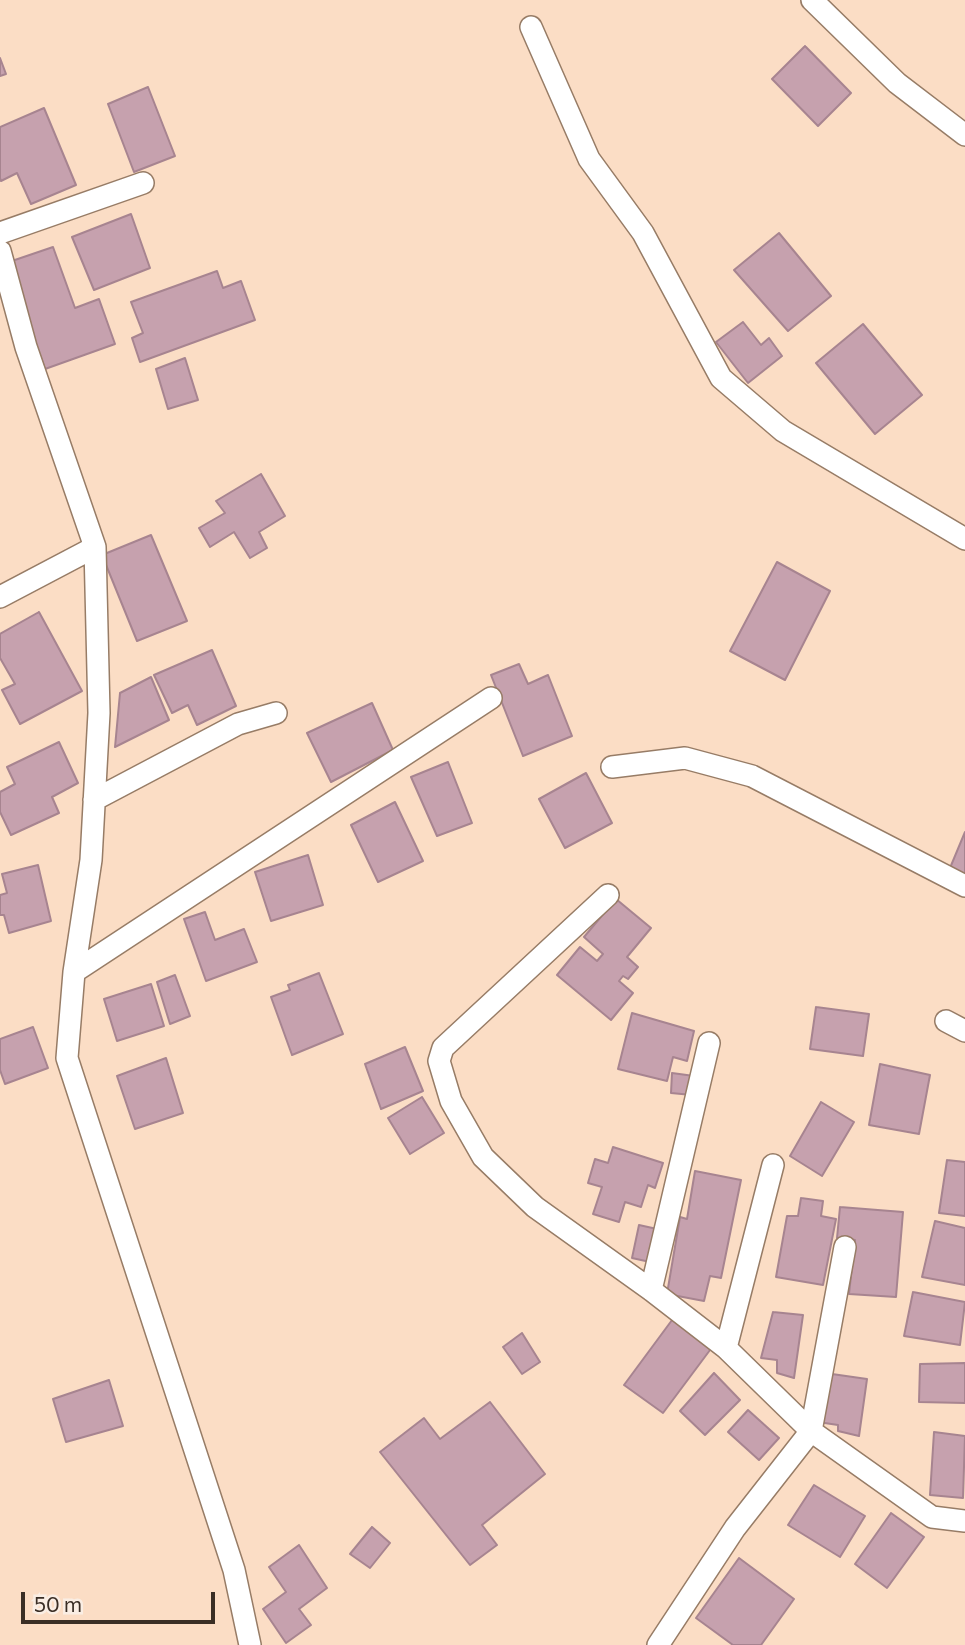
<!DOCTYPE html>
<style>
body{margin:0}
#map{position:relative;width:965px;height:1645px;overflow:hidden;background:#fbddc5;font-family:Commissioner,sans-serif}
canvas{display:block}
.scale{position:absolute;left:21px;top:1592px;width:194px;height:32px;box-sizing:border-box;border:4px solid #3a2e25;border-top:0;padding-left:9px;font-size:21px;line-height:24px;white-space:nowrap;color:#3a2e25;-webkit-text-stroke:5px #faeee4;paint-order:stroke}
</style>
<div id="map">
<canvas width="965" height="1645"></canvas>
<div class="scale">50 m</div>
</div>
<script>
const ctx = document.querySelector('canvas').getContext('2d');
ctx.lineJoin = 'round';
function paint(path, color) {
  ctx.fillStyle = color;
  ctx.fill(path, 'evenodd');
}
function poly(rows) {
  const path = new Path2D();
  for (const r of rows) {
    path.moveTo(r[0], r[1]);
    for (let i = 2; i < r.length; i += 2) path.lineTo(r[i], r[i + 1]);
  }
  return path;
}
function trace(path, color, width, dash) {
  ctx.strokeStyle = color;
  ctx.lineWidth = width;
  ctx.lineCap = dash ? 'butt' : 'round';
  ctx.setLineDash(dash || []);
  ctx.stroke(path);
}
const building = poly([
 [805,46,851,93,818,126,772,79,805,46],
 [0,58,6,74,0,76,0,58],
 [148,87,175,156,134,172,108,104,148,87],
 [44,108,76,185,31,204,17,173,1,181,0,178,0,127,44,108],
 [131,214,150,268,94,290,72,237,131,214],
 [779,233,831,296,788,331,734,270,779,233],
 [53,247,75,308,99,299,115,344,45,369,6,263,53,247],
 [217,271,223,288,241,281,255,320,140,362,132,338,143,333,131,302,217,271],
 [743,322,761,345,769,338,782,356,748,383,716,342,743,322],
 [863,324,922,395,875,434,816,363,863,324],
 [185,358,198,400,168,409,156,369,185,358],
 [261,474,285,516,259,532,267,548,250,558,234,532,210,547,199,528,225,513,216,501,261,474],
 [151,535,187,621,137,641,102,555,151,535],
 [777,562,830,591,785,680,730,651,777,562],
 [39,612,82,691,20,724,2,690,15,684,0,658,0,634,39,612],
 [212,650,236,706,197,725,188,705,172,713,154,675,212,650],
 [519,664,528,684,548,675,572,736,523,756,491,675,519,664],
 [151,677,169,720,115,747,120,693,151,677],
 [372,703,393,750,331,782,307,733,372,703],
 [59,742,78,783,52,797,59,813,11,835,0,812,0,792,15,784,7,767,59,742],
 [448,762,472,823,437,836,411,777,448,762],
 [586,773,612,823,565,848,539,799,586,773],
 [395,802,423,861,378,882,351,825,395,802],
 [965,832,965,875,950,868,965,832],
 [308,855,323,905,271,921,255,872,308,855],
 [38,865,51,921,9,933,4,915,0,915,0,895,7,893,2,874,38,865],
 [616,899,651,928,627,957,638,967,628,979,623,976,619,981,633,993,611,1020,557,975,580,947,597,961,603,954,584,937,616,899],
 [205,912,215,940,244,929,257,962,206,981,184,919,205,912],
 [319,973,343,1034,292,1055,271,997,290,990,288,985,319,973],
 [175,975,190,1016,170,1024,157,982,175,975],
 [151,984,164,1026,117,1041,104,999,151,984],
 [816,1007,869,1014,863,1056,810,1049,816,1007],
 [632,1013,694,1031,687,1061,673,1057,667,1081,618,1069,632,1013],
 [33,1027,48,1068,5,1084,0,1070,0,1039,33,1027],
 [405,1047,423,1091,381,1109,365,1064,405,1047],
 [166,1058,183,1113,135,1129,117,1076,166,1058],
 [880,1064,930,1075,919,1134,869,1125,880,1064],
 [672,1073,694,1076,692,1095,671,1093,672,1073],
 [422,1097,444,1133,410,1154,388,1118,422,1097],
 [821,1102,854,1122,822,1176,790,1156,821,1102],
 [613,1147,663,1163,655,1188,648,1185,641,1207,625,1202,619,1222,593,1214,602,1187,588,1183,595,1159,608,1163,613,1147],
 [947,1160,965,1162,965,1216,939,1213,947,1160],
 [695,1171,741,1180,721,1278,710,1276,704,1301,667,1294,680,1217,687,1219,695,1171],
 [801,1198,823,1201,821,1216,836,1219,823,1285,776,1277,787,1216,798,1216,801,1198],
 [840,1207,903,1212,896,1297,849,1294,855,1240,837,1238,840,1207],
 [935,1221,965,1228,965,1285,922,1277,935,1221],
 [639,1225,657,1229,650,1262,632,1258,639,1225],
 [913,1292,965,1302,960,1345,904,1336,913,1292],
 [773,1312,803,1315,794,1378,777,1373,777,1360,761,1358,773,1312],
 [675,1316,713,1346,663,1413,624,1385,675,1316],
 [522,1333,540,1362,522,1374,503,1347,522,1333],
 [965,1363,965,1403,919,1402,920,1364,965,1363],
 [714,1373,740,1400,705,1435,680,1411,714,1373],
 [825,1373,867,1379,859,1436,838,1431,838,1425,818,1422,825,1373],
 [109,1380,123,1426,66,1442,53,1399,109,1380],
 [490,1402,545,1474,482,1525,497,1545,470,1565,380,1452,424,1418,440,1439,490,1402],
 [748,1410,779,1438,759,1460,728,1432,748,1410],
 [934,1432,965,1436,963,1498,930,1495,934,1432],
 [814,1485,865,1516,840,1557,788,1525,814,1485],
 [891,1513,924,1537,887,1588,855,1564,891,1513],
 [372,1527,390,1543,370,1568,350,1554,372,1527],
 [299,1545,327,1588,299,1609,311,1625,286,1643,263,1609,286,1592,269,1567,299,1545],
 [739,1558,794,1599,761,1645,733,1645,696,1618,739,1558]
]);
const street = poly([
 [812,0,897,83,965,135],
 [531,27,589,159,643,233,721,378,783,431,965,539],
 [0,233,143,183],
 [0,251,26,347,95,547,99,713,91,860,74,972,67,1058,234,1570,250,1645],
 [0,597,95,547],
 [612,767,685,758,752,776,965,886],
 [94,800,238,724,276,713],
 [608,895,443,1048,439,1061,451,1101,483,1157,535,1207,651,1290,726,1348,811,1431,932,1517,965,1521],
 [74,972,491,698],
 [946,1021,965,1031],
 [651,1290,709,1043],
 [726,1348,773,1165],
 [658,1645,735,1528,811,1431,845,1247]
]);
paint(building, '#c6a1ae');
trace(building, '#a78490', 2);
trace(street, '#977c66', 24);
trace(street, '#fff', 21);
</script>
